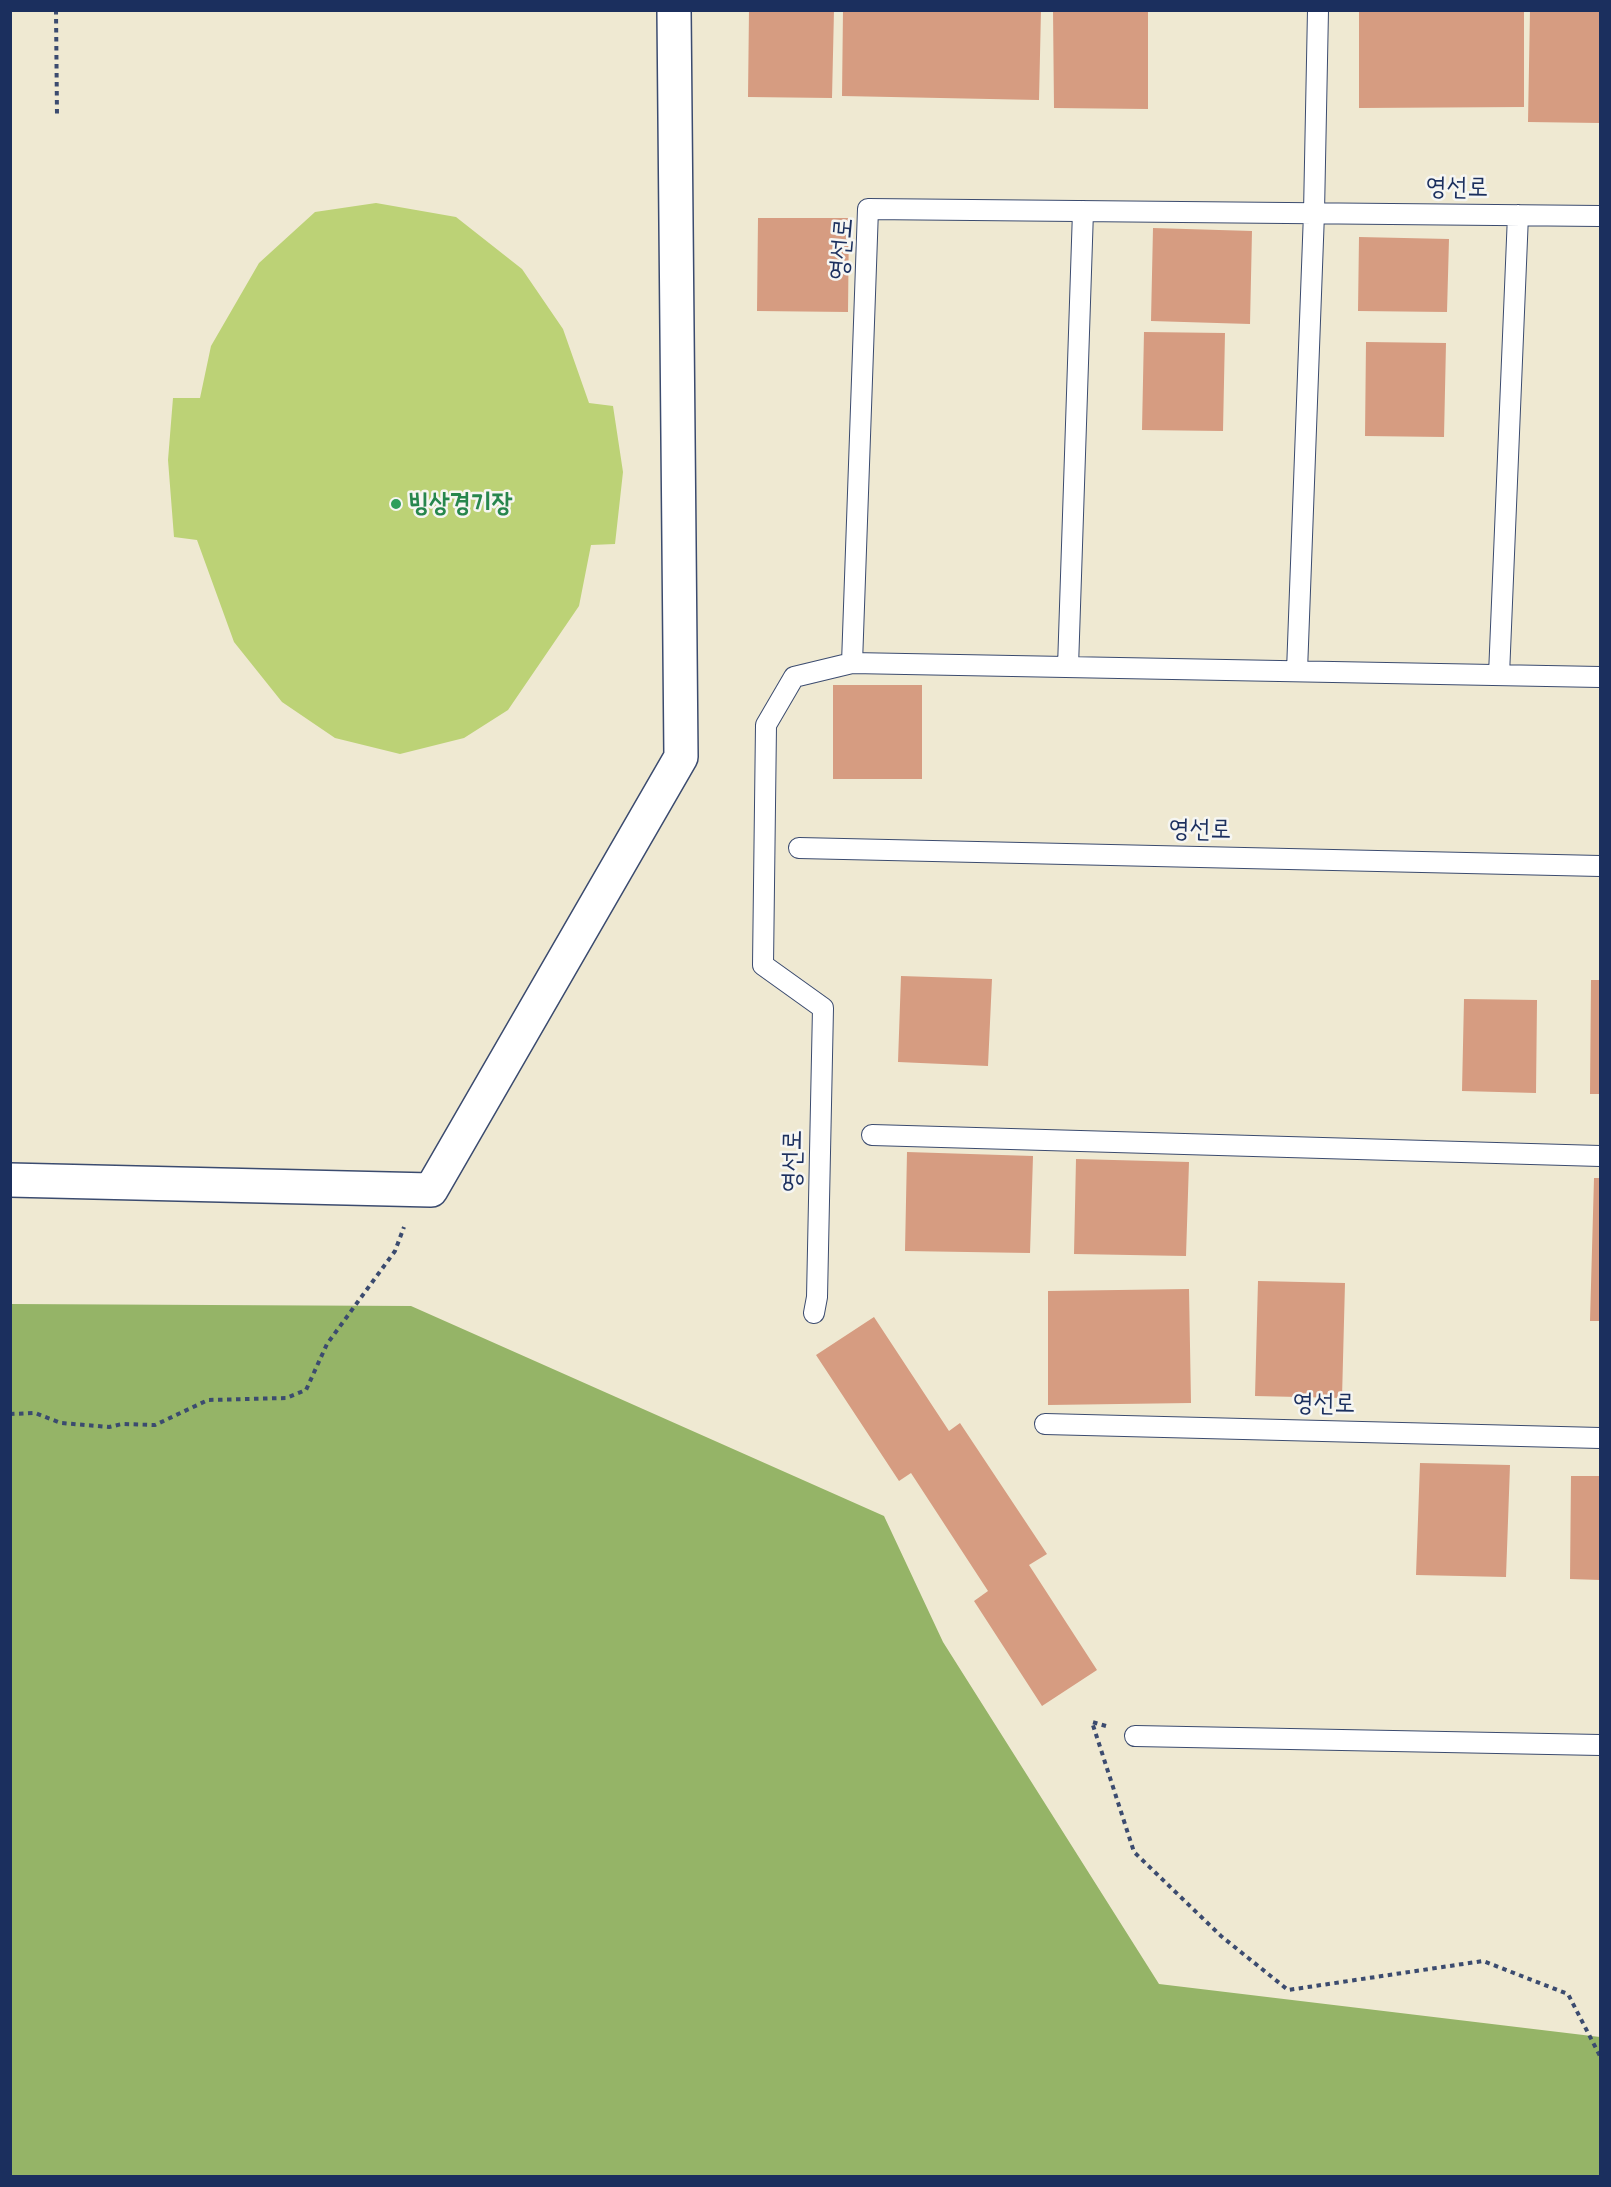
<!DOCTYPE html>
<meta charset="utf-8">
<style>
body{margin:0}
#map{position:relative;width:1611px;height:2187px;overflow:hidden;background:#efe9d2;font-family:Caveat,sans-serif}
canvas{display:block}
.frame{position:absolute;inset:0;border:12px solid #1b2f5e;pointer-events:none}
</style>
<div id="map">
<canvas width="1611" height="2187"></canvas>
<div class="frame"></div>
</div>
<script>
const ctx = document.querySelector('canvas').getContext('2d');
ctx.lineJoin = 'round';
function paint(path, color) {
  ctx.fillStyle = color;
  ctx.fill(path, 'evenodd');
}
function poly(rows) {
  const path = new Path2D();
  for (const r of rows) {
    path.moveTo(r[0], r[1]);
    for (let i = 2; i < r.length; i += 2) path.lineTo(r[i], r[i + 1]);
  }
  return path;
}
function trace(path, color, width, dash) {
  ctx.strokeStyle = color;
  ctx.lineWidth = width;
  ctx.lineCap = dash ? 'butt' : 'round';
  ctx.setLineDash(dash || []);
  ctx.stroke(path);
}
function drawText(font, color, halo, rows, align = 'center') {
  ctx.font = font + ' Caveat,"Poor Story",sans-serif';
  ctx.lineWidth = 5;
  ctx.setLineDash([]);
  ctx.textBaseline = 'middle';
  ctx.strokeStyle = halo;
  ctx.fillStyle = color;
  for (const [text, x, y, turn = 0] of rows) {
    ctx.save();
    ctx.translate(x, y);
    ctx.rotate((+turn || 0) * Math.PI / 180);
    ctx.textAlign = isNaN(turn) ? turn : align;
    if (halo) ctx.strokeText(text, 0, 0);
    ctx.fillText(text, 0, 0);
    ctx.restore();
  }
}
const green = poly([
 [376,203,456,217,522,269,563,329,589,403,613,406,623,472,615,544,591,545,579,606,508,710,464,738,400,754,335,738,282,702,234,642,197,540,174,537,168,460,173,398,200,398,211,346,259,263,315,212]
]);
const forest = poly([
 [11,1304,411,1306,884,1516,943,1642,1159,1984,1600,2037,1600,2176,11,2176]
]);
const building = poly([
 [749,10,834,10,832,98,748,97],
 [843,10,1041,10,1039,100,842,96],
 [1053,10,1148,10,1148,109,1054,108],
 [1359,10,1524,10,1524,107,1359,108],
 [1530,10,1600,10,1600,123,1528,122],
 [758,218,849,218,848,312,757,311],
 [1153,228,1252,231,1250,324,1151,321],
 [1359,237,1449,239,1447,312,1358,311],
 [1144,332,1225,333,1223,431,1142,430],
 [1366,342,1446,343,1444,437,1365,436],
 [833,685,922,685,922,779,833,779],
 [901,976,992,979,988,1066,898,1062],
 [1591,980,1600,980,1600,1094,1590,1094],
 [1464,999,1537,1000,1536,1093,1462,1091],
 [907,1152,1033,1156,1030,1253,905,1251],
 [1076,1159,1189,1162,1186,1256,1074,1254],
 [1594,1178,1600,1178,1600,1321,1590,1321],
 [1258,1281,1345,1283,1342,1398,1255,1396],
 [1189,1289,1191,1403,1048,1405,1048,1291],
 [874,1317,949,1431,960,1423,1047,1554,1029,1565,1097,1670,1042,1706,974,1601,988,1591,911,1473,899,1481,816,1355],
 [1420,1463,1510,1465,1506,1577,1416,1575],
 [1571,1476,1600,1476,1600,1580,1570,1579]
]);
const path = poly([
 [56,10,57,115],
 [10,1414,35,1413,61,1423,109,1427,122,1424,155,1425,208,1400,286,1398,306,1390,327,1344,395,1251,404,1227],
 [1106,1726,1092,1722,1134,1852,1221,1936,1288,1990,1483,1961,1568,1994,1600,2056]
]);
const lane = poly([
 [852,663,868,209,1600,216],
 [1068,667,1083,211],
 [1297,671,1314,213,1318,10],
 [1499,675,1518,215],
 [799,848,1600,866],
 [872,1135,1600,1156],
 [814,1313,817,1297,823,1008,763,965,766,725,794,677,852,663,1600,677],
 [1045,1424,1600,1438],
 [1135,1736,1600,1745]
]);
const street = poly([
 [10,1180,431,1190,681,757,674,10]
]);
const markers = [
 [396,504,6,"#2e9e5b"]
];
const streetNames = [
 ["영선로",1457,188,1],
 ["영선로",842,249,-85],
 ["영선로",1200,830,1],
 ["영선로",793,1161,-89],
 ["영선로",1324,1404,1]
];
const leisureNames = [
 ["빙상경기장",408,504]
];
paint(green, '#bcd276');
paint(forest, '#95b467');
paint(building, '#d69c81');
trace(lane, '#3b4b6f', 22);
trace(street, '#3b4b6f', 36);
trace(path, '#3b4b6f', 4, [4.5, 4.5]);
trace(lane, '#fff', 20);
trace(street, '#fff', 33);
for (const [x, y, r, color] of markers) {
  const dot = new Path2D();
  dot.arc(x, y, r, 0, 2 * Math.PI);
  ctx.fillStyle = color;
  ctx.fill(dot);
  trace(dot, '#f6f6f2', 2);
}
drawText('26px', '#1b2f5e', '#f6f6f2', streetNames);
drawText('bold 26px', '#27864d', '#f6f6f2', leisureNames, 'left');
</script>
